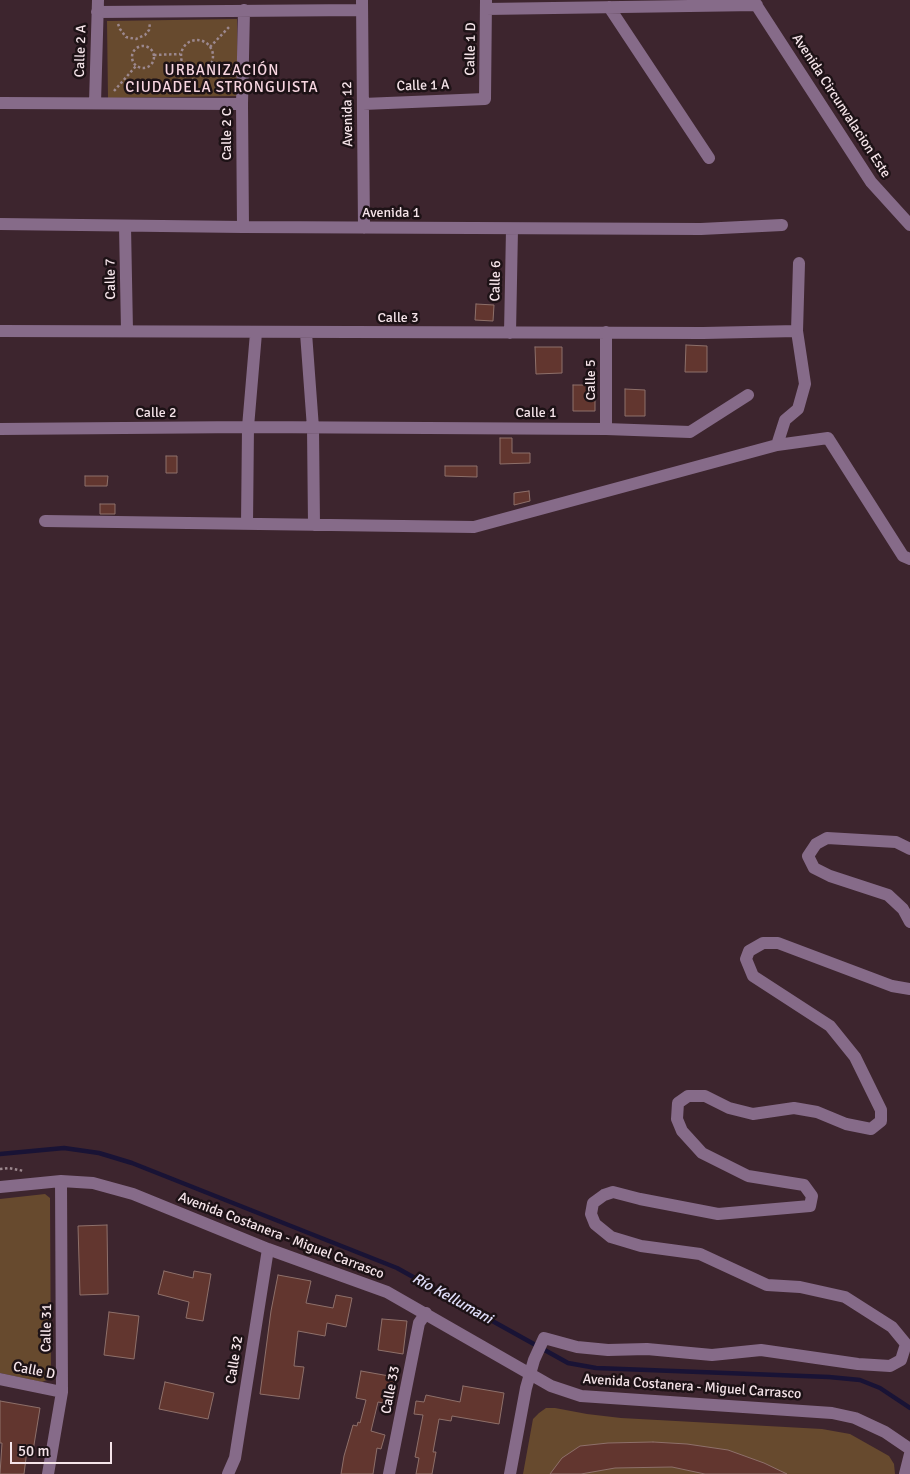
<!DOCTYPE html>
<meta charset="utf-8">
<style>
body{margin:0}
#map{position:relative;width:910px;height:1474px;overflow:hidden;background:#3d252e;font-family:Signika,sans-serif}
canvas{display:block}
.scale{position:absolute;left:10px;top:1442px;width:102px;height:22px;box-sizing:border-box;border:2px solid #f5e4e9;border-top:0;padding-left:6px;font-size:15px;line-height:18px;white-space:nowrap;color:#f5e4e9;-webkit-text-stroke:4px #1d1216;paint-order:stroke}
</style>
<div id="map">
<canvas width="910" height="1474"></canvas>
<div class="scale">50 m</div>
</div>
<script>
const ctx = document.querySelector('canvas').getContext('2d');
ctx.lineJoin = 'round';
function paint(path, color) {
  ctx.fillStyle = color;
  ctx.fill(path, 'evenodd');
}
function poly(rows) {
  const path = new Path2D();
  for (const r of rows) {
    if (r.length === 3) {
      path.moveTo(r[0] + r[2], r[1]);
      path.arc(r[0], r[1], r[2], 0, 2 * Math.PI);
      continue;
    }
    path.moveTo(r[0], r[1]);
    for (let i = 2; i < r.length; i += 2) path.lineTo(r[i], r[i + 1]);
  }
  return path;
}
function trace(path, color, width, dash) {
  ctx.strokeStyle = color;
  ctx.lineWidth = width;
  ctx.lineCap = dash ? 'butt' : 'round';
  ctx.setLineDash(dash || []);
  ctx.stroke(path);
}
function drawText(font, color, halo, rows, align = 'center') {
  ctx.font = font + ' Signika,sans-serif';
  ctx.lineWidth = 5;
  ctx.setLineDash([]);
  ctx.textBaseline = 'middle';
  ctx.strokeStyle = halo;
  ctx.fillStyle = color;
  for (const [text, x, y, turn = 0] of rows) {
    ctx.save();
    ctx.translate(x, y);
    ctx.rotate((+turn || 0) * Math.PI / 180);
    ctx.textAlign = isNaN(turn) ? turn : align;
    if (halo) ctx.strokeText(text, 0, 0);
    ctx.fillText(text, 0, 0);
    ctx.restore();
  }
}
const green = poly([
 [237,19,238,96,108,98,107,21],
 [45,1194,50,1198,51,1374,47,1380,42,1382,0,1373,0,1199],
 [546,1408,555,1408,587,1414,621,1418,822,1429,850,1434,889,1456,894,1464,895,1474,523,1474,533,1419,539,1413]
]);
const stream = poly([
 [0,1154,64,1148,99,1153,132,1163,397,1268,568,1363,596,1368,829,1377,860,1380,880,1388,910,1408]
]);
const building = poly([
 [476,304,494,305,493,321,475,320,476,304],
 [686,345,707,346,707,372,685,372,686,345],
 [535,347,562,347,562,373,536,374,535,347],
 [573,385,595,385,595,411,573,411,573,385],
 [625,389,645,390,645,416,625,416,625,389],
 [500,438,512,438,512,453,530,453,530,463,500,464,500,438],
 [166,456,177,456,177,473,166,473,166,456],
 [445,466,477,466,477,477,445,476,445,466],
 [85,476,108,476,107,486,85,486,85,476],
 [529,491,530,501,514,505,514,493,529,491],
 [100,504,115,504,115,514,100,514,100,504],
 [107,1225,108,1294,80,1295,78,1226,107,1225],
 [164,1271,193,1278,194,1271,211,1274,203,1321,186,1318,189,1302,158,1294,164,1271],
 [278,1275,311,1281,306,1303,333,1308,336,1295,352,1298,346,1327,327,1323,325,1336,298,1331,294,1366,304,1367,299,1399,260,1394,271,1311,278,1275],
 [109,1312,139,1316,134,1359,104,1355,109,1312],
 [382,1319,407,1321,403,1354,378,1350,382,1319],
 [361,1371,395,1377,390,1404,378,1402,371,1431,385,1435,381,1449,377,1448,373,1474,341,1474,344,1456,353,1425,357,1426,358,1422,360,1423,366,1400,356,1398,361,1371],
 [165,1382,214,1393,208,1419,159,1409,165,1382],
 [463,1386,504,1393,499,1424,452,1416,451,1421,439,1419,433,1452,436,1452,432,1474,416,1474,419,1458,415,1457,423,1415,414,1414,416,1401,424,1402,426,1395,460,1402,463,1386],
 [0,1401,40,1408,33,1451,27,1450,24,1474,0,1474,2,1443,0,1443,0,1401],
 [653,1442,687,1444,728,1450,764,1463,787,1474,705,1474,672,1467,615,1468,581,1474,550,1474,562,1458,580,1446,608,1443,653,1442]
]);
const path = poly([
 [118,24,120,29,126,37,136,39,145,35,149,30,150,23],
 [197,56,16],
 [143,57,11],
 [210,47,230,26],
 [154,55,180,54],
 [114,91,136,66],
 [192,91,194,73],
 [0,1169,9,1168,24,1171]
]);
const minor = poly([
 [362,0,364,228],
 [753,0,871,182,910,225],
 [609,7,709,158],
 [486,9,757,5],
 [97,12,362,10],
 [0,103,242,104],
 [95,103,98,0],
 [363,104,485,99,486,0],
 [0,224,243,227,701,229,782,225],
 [125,226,127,331],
 [243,227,242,104,244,10],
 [0,331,703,333,797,331],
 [606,332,606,429],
 [306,333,313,428,314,525],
 [510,333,512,229],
 [0,429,248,427,606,429,690,432,748,395],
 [777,445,785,420,798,409,805,384,797,331,799,263],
 [45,521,474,527,777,445,828,438,903,556,910,559],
 [247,524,248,427,256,333],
 [910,849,896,842,827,838,816,844,808,856,814,868,830,876,888,895,903,909,910,922],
 [0,1187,61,1181,93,1183,133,1194,268,1249,387,1292,551,1386,581,1396,832,1413,855,1418,885,1432,910,1449],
 [0,1379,62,1392],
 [48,1474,62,1392,61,1181],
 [228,1474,235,1458,268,1249],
 [389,1474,419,1323,426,1313],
 [510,1474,526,1388,534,1360,544,1338,577,1347,608,1350,647,1349,712,1355,761,1350,858,1364,890,1366,901,1360,906,1344,892,1327,845,1297,800,1287,767,1285,700,1254,641,1246,611,1237,595,1224,591,1214,593,1203,604,1195,613,1192,640,1199,718,1214,810,1206,812,1196,804,1185,748,1176,702,1153,682,1131,677,1119,678,1103,688,1096,705,1096,729,1108,753,1114,794,1108,817,1112,846,1124,871,1129,881,1121,881,1110,855,1057,830,1026,753,976,746,959,749,951,763,943,778,943,892,986,910,989],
 [905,1474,910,1454]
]);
const streetNames = [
 ["Calle 1 D",471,49,-89],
 ["Calle 2 A",81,51,-88],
 ["Calle 1 A",423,86,-2],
 ["Avenida Circunvalacion Este",841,106,57],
 ["Avenida 12",348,114,-91],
 ["Calle 2 C",227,134,-90],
 ["Avenida 1",391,213],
 ["Calle 7",111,279,-91],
 ["Calle 6",496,281,-89],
 ["Calle 3",398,318],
 ["Calle 5",591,380,-90],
 ["Calle 2",156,413],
 ["Calle 1",536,413],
 ["Avenida Costanera - Miguel Carrasco",281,1236,21],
 ["Calle 31",47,1328,-89],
 ["Calle 32",235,1360,-81],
 ["Calle D",34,1371,11],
 ["Avenida Costanera - Miguel Carrasco",692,1387,4],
 ["Calle 33",391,1390,-79]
];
const neighbourhoodNames = [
 ["URBANIZACIÓN",222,71],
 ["CIUDADELA STRONGUISTA",222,88]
];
const waterNames = [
 ["Río Kellumani",452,1299,29]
];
paint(green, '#674a2e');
trace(stream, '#191335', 4.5);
paint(building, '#62362f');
trace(building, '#8e706a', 1);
trace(path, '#9c888e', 2.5, [2.5, 2.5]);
trace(minor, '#866b89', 12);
drawText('14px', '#f5e4e9', '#1d1216', streetNames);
ctx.letterSpacing = '1px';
drawText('15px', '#f8d6e1', '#1d1216', neighbourhoodNames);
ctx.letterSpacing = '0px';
drawText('italic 15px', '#e1dffb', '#1d1216', waterNames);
</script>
